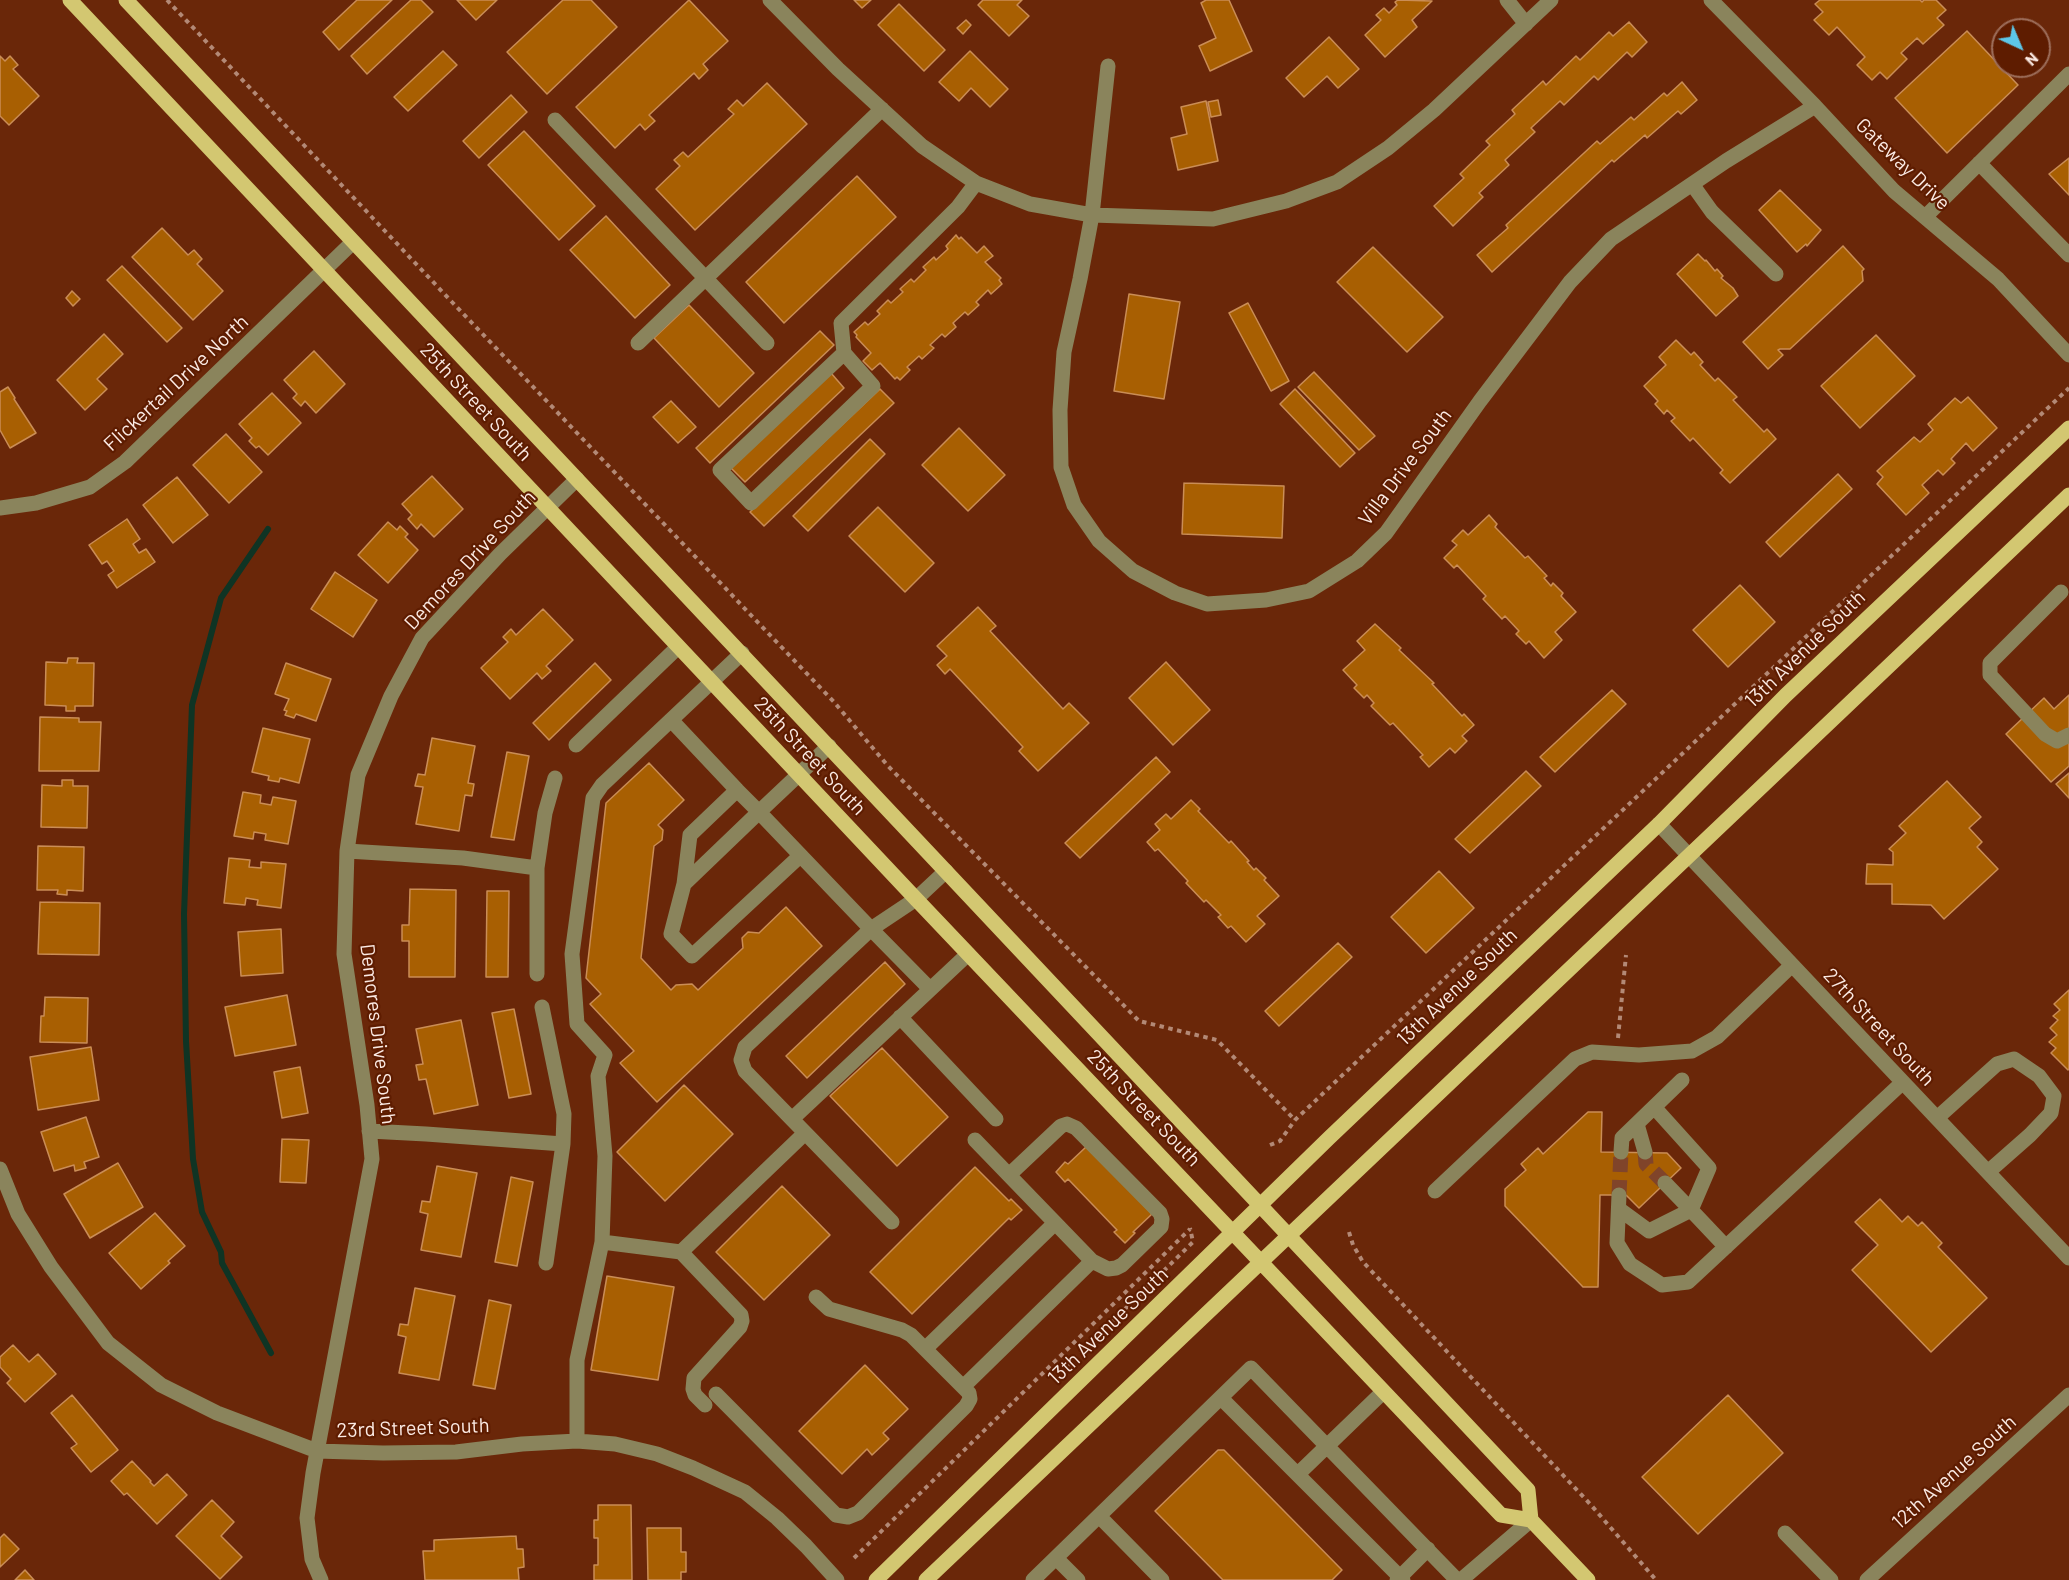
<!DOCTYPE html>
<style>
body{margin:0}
#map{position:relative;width:2069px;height:1580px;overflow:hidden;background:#6a2709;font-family:Barlow,sans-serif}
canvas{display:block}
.north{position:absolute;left:1991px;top:18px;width:60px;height:60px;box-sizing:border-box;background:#5e1c00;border:2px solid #9d6e5b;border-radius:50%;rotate:136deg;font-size:16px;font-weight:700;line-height:24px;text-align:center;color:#fbeae3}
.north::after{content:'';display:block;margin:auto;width:21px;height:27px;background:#5dc7e8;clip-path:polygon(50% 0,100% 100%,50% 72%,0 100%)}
</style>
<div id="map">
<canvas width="2069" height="1580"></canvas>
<div class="north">N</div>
</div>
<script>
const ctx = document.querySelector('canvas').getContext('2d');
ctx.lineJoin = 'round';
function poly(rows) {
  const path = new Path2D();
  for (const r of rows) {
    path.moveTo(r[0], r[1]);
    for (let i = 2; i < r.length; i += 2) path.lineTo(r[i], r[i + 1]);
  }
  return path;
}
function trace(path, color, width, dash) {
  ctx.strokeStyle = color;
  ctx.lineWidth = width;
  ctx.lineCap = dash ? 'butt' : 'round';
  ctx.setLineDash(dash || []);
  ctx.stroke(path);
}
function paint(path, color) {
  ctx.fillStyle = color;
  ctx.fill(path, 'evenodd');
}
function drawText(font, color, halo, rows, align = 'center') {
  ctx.font = font + ' Barlow,sans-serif';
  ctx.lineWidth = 4.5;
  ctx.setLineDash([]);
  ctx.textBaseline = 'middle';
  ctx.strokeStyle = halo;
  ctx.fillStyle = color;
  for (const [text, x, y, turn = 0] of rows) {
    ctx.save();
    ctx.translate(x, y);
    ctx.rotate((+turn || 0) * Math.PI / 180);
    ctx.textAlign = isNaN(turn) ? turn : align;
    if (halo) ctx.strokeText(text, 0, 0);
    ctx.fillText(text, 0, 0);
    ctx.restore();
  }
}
const stream = poly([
 [268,529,221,598,192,705,184,914,186,1041,193,1159,202,1212,221,1252,222,1263,271,1353]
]);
const building = poly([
 [357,0,392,0,339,50,323,32,357,0],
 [411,0,421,0,433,12,367,74,351,56,411,0],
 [457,0,497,0,476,20,457,0],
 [563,0,591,0,617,27,547,94,507,52,563,0],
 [689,0,728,41,703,64,708,70,699,79,694,73,649,115,655,121,645,130,640,124,615,148,576,107,689,0],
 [854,0,871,0,862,8,854,0],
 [983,0,1022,0,1017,5,1029,16,1009,36,978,5,983,0],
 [1206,0,1229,0,1252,51,1210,71,1199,46,1216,38,1201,3,1206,0],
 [1398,0,1432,1,1412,20,1417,27,1385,57,1365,35,1381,20,1376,15,1384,8,1389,13,1397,5,1395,2,1398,0],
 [1820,0,1920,0,1922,2,1924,0,1936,0,1946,10,1937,18,1944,25,1923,44,1917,38,1901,53,1907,59,1887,79,1880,72,1872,80,1857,65,1865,57,1837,27,1829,35,1814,20,1823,12,1815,4,1820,0],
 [899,4,945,50,924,71,878,25,899,4],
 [966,20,971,25,963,34,957,28,966,20],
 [1629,22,1647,42,1632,57,1627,52,1598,80,1594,76,1564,105,1560,101,1531,128,1535,132,1505,160,1509,165,1479,193,1483,197,1453,226,1434,206,1464,178,1460,174,1490,145,1486,141,1515,114,1512,110,1543,81,1546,85,1576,56,1580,60,1609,32,1613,36,1629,22],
 [1967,31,2018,85,1947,153,1895,98,1967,31],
 [1329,37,1359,69,1338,88,1327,76,1304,97,1286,78,1329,37],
 [443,51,457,65,408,111,394,97,443,51],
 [970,51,1008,89,990,107,971,88,959,101,939,82,970,51],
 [0,56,5,61,10,56,18,65,13,69,39,96,9,125,0,116,0,56],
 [1682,82,1697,100,1681,114,1678,111,1647,138,1645,135,1614,162,1612,160,1492,272,1477,255,1508,228,1506,225,1597,141,1600,144,1631,117,1634,120,1664,93,1667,96,1682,82],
 [767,83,807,124,695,230,656,189,680,166,674,160,683,152,688,157,734,114,728,109,737,100,743,106,767,83],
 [511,95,527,112,479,158,463,141,511,95],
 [1218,100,1221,115,1211,117,1208,102,1218,100],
 [1206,101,1218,161,1178,170,1171,138,1187,134,1181,107,1206,101],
 [524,131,595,206,559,240,488,165,524,131],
 [2069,158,2069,195,2049,174,2069,158],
 [857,176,896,217,784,323,746,282,857,176],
 [1780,190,1821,230,1807,246,1806,244,1797,252,1759,210,1780,190],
 [606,216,670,285,635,318,570,250,606,216],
 [162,228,188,255,194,250,202,259,197,264,223,291,193,320,132,257,162,228],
 [956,235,959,239,961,237,977,253,984,246,993,256,985,262,1001,278,999,280,1002,284,991,294,988,290,976,302,979,305,968,315,965,312,953,323,956,327,945,337,942,334,930,345,934,348,922,359,919,356,907,367,910,370,900,380,897,377,895,379,880,363,872,370,863,361,871,353,856,337,857,335,854,332,865,322,868,325,880,314,877,311,888,300,891,303,903,292,900,289,911,279,914,282,926,270,923,267,934,257,936,260,948,249,946,246,956,235],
 [1843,246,1864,269,1862,271,1863,281,1790,349,1780,349,1778,350,1783,355,1768,369,1743,342,1843,246],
 [1373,247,1443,317,1407,352,1337,282,1373,247],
 [1698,254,1705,261,1706,260,1715,271,1717,269,1723,276,1721,278,1733,288,1738,296,1716,316,1677,274,1698,254],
 [122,266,182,328,167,342,107,280,122,266],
 [72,291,80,299,73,306,66,298,72,291],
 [1129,294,1180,302,1164,399,1114,391,1129,294],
 [1248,303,1289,381,1271,391,1229,313,1248,303],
 [689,305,754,373,719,407,654,338,689,305],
 [820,331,834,345,710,463,696,448,820,331],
 [104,334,123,354,97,379,107,389,85,410,57,380,104,334],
 [1876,335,1915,376,1860,428,1821,386,1876,335],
 [1676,340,1691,355,1694,352,1703,362,1700,365,1715,381,1718,378,1737,397,1733,400,1764,432,1767,429,1776,439,1730,483,1720,473,1723,470,1693,438,1690,441,1671,421,1675,418,1667,410,1664,414,1655,404,1658,401,1644,386,1666,365,1659,357,1676,340],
 [314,351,345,384,316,413,305,401,301,406,293,398,297,394,284,380,314,351],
 [1314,372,1375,436,1359,450,1298,387,1314,372],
 [831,373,844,388,745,482,731,468,831,373],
 [8,387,15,398,14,399,36,433,10,448,0,430,0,392,8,387],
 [880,389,894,403,764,526,750,512,880,389],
 [1295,389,1355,453,1340,467,1280,404,1295,389],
 [272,393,301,423,268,455,259,446,256,448,249,441,252,438,239,424,272,393],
 [1968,397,1997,428,1973,451,1966,443,1951,459,1955,463,1943,475,1938,470,1922,485,1929,493,1906,515,1877,484,1883,477,1877,471,1914,437,1920,442,1933,430,1928,424,1955,398,1961,403,1968,397],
 [671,401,696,427,678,443,653,417,671,401],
 [959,428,1005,475,968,511,922,465,959,428],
 [226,434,262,472,229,503,193,465,226,434],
 [870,439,885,454,808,531,793,516,870,439],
 [1838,474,1852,489,1780,557,1766,542,1838,474],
 [432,476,463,509,434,537,421,524,417,529,408,519,412,515,402,504,432,476],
 [177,477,208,515,173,543,143,505,177,477],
 [1184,483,1284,486,1282,538,1182,534,1184,483],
 [878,507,934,563,905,592,849,536,878,507],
 [1489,515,1497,524,1495,527,1525,558,1528,556,1547,576,1544,578,1551,586,1553,583,1563,593,1561,596,1576,612,1555,632,1562,640,1544,658,1529,641,1526,644,1516,634,1519,631,1505,616,1502,619,1483,599,1486,596,1457,565,1454,568,1444,558,1457,545,1452,541,1463,530,1468,535,1489,515],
 [127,519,140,539,133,544,139,553,146,549,155,562,117,588,108,575,114,571,107,561,102,564,89,545,127,519],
 [388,522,397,530,400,526,408,534,405,537,418,550,388,583,358,555,388,522],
 [335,572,377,600,353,637,311,609,335,572],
 [1740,585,1775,622,1728,667,1693,630,1740,585],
 [978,607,996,626,990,631,1063,709,1069,703,1089,723,1038,771,1019,751,1023,747,950,669,945,674,937,665,947,656,937,646,978,607],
 [543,609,573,640,546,666,551,671,542,679,537,673,510,699,481,668,508,642,503,637,511,629,516,635,543,609],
 [1375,624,1401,648,1399,650,1434,683,1432,684,1462,716,1464,714,1474,725,1462,736,1467,741,1455,753,1450,748,1429,767,1420,757,1423,755,1393,723,1390,725,1371,706,1374,703,1367,695,1364,698,1354,688,1357,685,1343,670,1365,650,1357,641,1375,624],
 [68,658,78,658,77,663,94,663,93,706,75,706,75,711,66,711,66,706,45,705,46,662,67,663,68,658],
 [1166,662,1210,710,1173,745,1129,698,1166,662],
 [286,663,331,679,316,721,296,714,294,718,285,715,287,711,284,710,289,699,275,694,286,663],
 [595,663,611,680,549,740,533,723,595,663],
 [1612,690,1626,704,1555,772,1540,757,1612,690],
 [2069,695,2069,766,2051,782,2006,734,2044,698,2054,709,2069,695],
 [40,717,79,718,79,722,101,722,99,771,39,771,40,717],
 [263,728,310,739,299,783,280,778,279,782,268,780,269,776,252,772,263,728],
 [432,738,475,746,468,783,474,784,472,796,465,795,459,831,416,824,423,787,415,786,418,774,425,775,432,738],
 [507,752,529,756,514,840,491,837,507,752],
 [1156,757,1170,772,1080,858,1065,843,1156,757],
 [649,763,684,800,658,825,663,830,662,840,654,846,641,958,671,990,676,985,692,984,698,990,743,948,742,938,748,932,759,933,786,907,822,946,657,1102,620,1063,634,1051,590,1004,601,994,586,978,606,803,649,763],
 [1526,771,1541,786,1470,853,1455,839,1526,771],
 [2069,773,2069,798,2056,784,2069,773],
 [62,780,73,780,73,786,88,786,87,828,41,827,42,785,62,786,62,780],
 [1947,781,1981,817,1969,828,1982,842,1977,847,1998,869,1944,919,1931,905,1892,904,1892,884,1866,884,1867,864,1893,865,1893,852,1889,849,1906,833,1899,826,1947,781],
 [243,792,261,795,260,803,271,805,273,797,296,801,288,844,265,840,266,834,254,832,253,839,234,836,243,792],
 [1191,800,1200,809,1198,811,1229,843,1231,841,1249,861,1247,862,1254,870,1256,868,1266,878,1264,880,1279,896,1257,916,1265,924,1246,942,1231,926,1228,928,1218,917,1221,915,1206,900,1204,902,1186,883,1188,881,1158,849,1155,851,1147,842,1160,830,1155,824,1166,814,1171,819,1191,800],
 [38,846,84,847,83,891,67,890,67,895,57,894,58,890,37,890,38,846],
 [229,858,250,860,249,867,261,868,261,862,286,864,281,908,257,905,258,900,246,898,245,905,224,903,229,858],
 [1439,871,1474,908,1426,953,1391,917,1439,871],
 [410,889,456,890,455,977,409,977,409,941,402,941,402,925,409,925,410,889],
 [487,891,509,891,508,977,486,977,487,891],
 [40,902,100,903,99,955,38,954,40,902],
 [281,929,283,973,241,976,238,932,281,929],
 [1338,943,1352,957,1279,1026,1265,1011,1338,943],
 [885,962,905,984,807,1078,786,1056,885,962],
 [2069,990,2069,1069,2068,1070,2051,1053,2056,1048,2049,1042,2057,1035,2050,1028,2058,1020,2053,1016,2060,1010,2054,1004,2069,990],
 [287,995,296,1045,235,1056,225,1007,287,995],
 [45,997,88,998,87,1043,40,1042,41,1016,44,1016,45,997],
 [514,1009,531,1094,509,1098,492,1013,514,1009],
 [461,1020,478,1105,434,1114,426,1079,419,1080,416,1065,423,1064,416,1029,461,1020],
 [91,1047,99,1100,38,1110,30,1057,91,1047],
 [882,1048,948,1117,897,1166,830,1096,882,1048],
 [300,1067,308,1113,282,1118,274,1072,300,1067],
 [684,1085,733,1134,665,1201,617,1152,684,1085],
 [1588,1112,1602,1112,1601,1152,1667,1153,1681,1168,1639,1208,1626,1195,1600,1195,1598,1287,1583,1287,1505,1206,1505,1189,1526,1170,1521,1164,1538,1148,1543,1154,1588,1112],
 [86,1117,99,1157,84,1162,86,1168,75,1171,74,1165,54,1171,41,1132,86,1117],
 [282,1139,309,1140,306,1183,280,1182,282,1139],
 [1087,1146,1152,1214,1133,1232,1135,1233,1125,1243,1114,1232,1117,1230,1068,1179,1065,1182,1056,1172,1065,1162,1068,1164,1087,1146],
 [118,1163,143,1207,90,1238,64,1194,118,1163],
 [437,1166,477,1173,461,1257,421,1250,428,1214,420,1212,422,1201,430,1202,437,1166],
 [975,1167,1009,1201,1011,1199,1022,1210,1011,1220,1009,1218,912,1314,870,1272,975,1167],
 [511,1177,533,1182,517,1266,495,1262,511,1177],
 [782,1186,830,1235,764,1300,716,1252,782,1186],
 [1880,1199,1902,1222,1908,1216,1918,1226,1922,1222,1942,1243,1938,1247,1987,1298,1931,1352,1852,1270,1878,1245,1855,1222,1880,1199],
 [155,1213,185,1246,168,1261,170,1263,141,1289,109,1253,155,1213],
 [607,1276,674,1287,658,1380,591,1370,607,1276],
 [415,1288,455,1296,439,1380,399,1373,406,1337,398,1335,400,1324,408,1325,415,1288],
 [489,1300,511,1305,495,1389,473,1385,489,1300],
 [13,1345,29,1362,38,1354,56,1374,25,1402,7,1383,11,1379,0,1367,0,1357,13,1345],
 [865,1365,908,1409,883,1433,889,1439,872,1455,867,1449,842,1474,799,1431,865,1365],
 [72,1395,118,1450,91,1472,71,1448,77,1444,51,1413,72,1395],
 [1728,1395,1783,1453,1698,1534,1642,1477,1728,1395],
 [1218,1450,1224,1450,1342,1570,1332,1580,1223,1580,1155,1511,1218,1450],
 [132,1461,151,1481,150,1482,154,1486,167,1474,187,1495,157,1524,127,1493,124,1495,111,1481,132,1461],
 [212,1500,234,1522,221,1536,242,1557,220,1579,176,1536,212,1500],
 [598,1505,631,1505,632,1580,594,1580,594,1565,598,1565,598,1538,594,1538,594,1520,598,1520,598,1505],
 [647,1528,681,1528,681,1552,686,1552,686,1572,681,1572,681,1580,648,1580,647,1528],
 [4,1534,19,1549,0,1567,0,1538,4,1534],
 [516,1536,517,1549,523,1549,524,1567,518,1568,519,1580,425,1580,423,1551,434,1551,434,1540,516,1536],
 [25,1570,34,1580,15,1580,25,1570]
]);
const minorTunnel = poly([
 [1645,1152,1646,1164,1665,1183],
 [1619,1195,1621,1152]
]);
const path = poly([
 [167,0,452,302,834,702,888,766,1139,1021,1217,1040,1295,1120],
 [1618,1038,1626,955],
 [1270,1145,1280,1141,1295,1120,2069,388],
 [1349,1232,1353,1245,1363,1262,1591,1505,1656,1580],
 [1061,1372,1193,1242,1190,1228],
 [854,1558,1190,1229]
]);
const minor = poly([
 [770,0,838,69,922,146,976,183,1030,204,1092,215,1213,219,1286,201,1337,182,1388,148,1434,110,1551,0],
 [1507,0,1526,24],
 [1711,0,1815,106,1894,191,1998,279,2069,355],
 [1108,66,1092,215,1080,279,1064,352,1060,410,1061,467,1074,505,1099,541,1133,571,1175,593,1207,604,1266,600,1309,591,1357,561,1386,533,1480,401,1570,282,1611,239,1726,161,1815,106],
 [555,120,767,343],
 [1979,163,2069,255],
 [1692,184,1712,212,1776,274],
 [1925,217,2069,74],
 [638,343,882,109],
 [844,353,873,386,751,503,720,470,844,353,841,323,958,207,976,183],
 [0,508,36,503,90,487,125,462,353,242],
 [2061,592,1990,663,1990,675,2045,734,2057,741,2069,735],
 [672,721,737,790],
 [576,745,678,647],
 [829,746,759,812,871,929,916,899,946,871],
 [1659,824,2069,1258],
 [347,851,463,858,537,868,537,974],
 [537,868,545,813,555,778],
 [684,884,690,835,737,790,759,812,684,884,671,934,692,956,800,856],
 [542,1007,564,1114,563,1144],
 [900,1017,996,1119],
 [1654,1107,1709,1168,1691,1210,1726,1247],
 [1937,1118,1997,1064,2014,1059,2039,1076,2054,1096,2051,1113,2030,1135,1988,1172],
 [792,1119,968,954],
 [1637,1124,1645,1152],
 [369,1131,426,1134,563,1144,546,1263],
 [1621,1152,1622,1138,1682,1080],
 [0,1169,18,1214,51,1267,108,1343,161,1385,217,1413,317,1451,383,1453,456,1452,522,1444,577,1441,615,1444,657,1454,693,1468,745,1492,777,1518,806,1546,837,1580],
 [1009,1175,1061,1126,1067,1124,1076,1128,1160,1213,1162,1219,1161,1227,1122,1265,1116,1268,1108,1269,1092,1261],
 [1435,1191,1575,1059,1592,1052,1639,1055,1692,1051,1717,1037,1792,965],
 [1619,1195,1617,1243,1630,1264,1662,1285,1688,1282,1903,1082],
 [1619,1209,1649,1231,1691,1210,1665,1183],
 [892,1222,745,1071,741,1060,745,1047,871,929,930,989],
 [602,1242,681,1252,805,1133],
 [681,1252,741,1315,742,1321,740,1327,694,1378,693,1389,695,1395,705,1405],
 [925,1349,1055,1223],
 [963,1387,1092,1261,975,1140],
 [716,1394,836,1515,848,1517,858,1513,966,1406,970,1399,969,1393,911,1335,902,1330,829,1309,816,1297],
 [1221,1398,1403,1580],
 [577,1441,577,1360,602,1242,605,1156,598,1076,605,1055,577,1024,572,954,593,798,602,785,742,653],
 [1298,1474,1383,1392],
 [1099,1516,1162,1580],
 [1785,1533,1831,1580],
 [1056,1558,1078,1580],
 [321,1580,312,1559,307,1518,313,1473,372,1159,367,1105,344,954,347,851,358,775,391,696,422,638,500,554,577,479],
 [1033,1580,1251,1368,1457,1580],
 [1397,1580,1428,1549],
 [1461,1580,1531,1520],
 [1867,1580,2069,1395]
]);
const major = poly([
 [70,0,916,899,1501,1515,1531,1520,1588,1580],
 [126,0,1528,1490,1531,1520],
 [876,1580,1329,1138,1659,824,1786,695,2069,428],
 [926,1580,2069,495]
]);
const streetNames = [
 ["Gateway Drive",1903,164,44],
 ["Flickertail Drive North",176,383,-43],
 ["25th Street South",476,402,47],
 ["Villa Drive South",1405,467,-53],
 ["Demores Drive South",470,560,-47],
 ["13th Avenue South",1805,649,-44],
 ["25th Street South",810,756,47],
 ["13th Avenue South",1457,987,-44],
 ["27th Street South",1879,1027,47],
 ["Demores Drive South",378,1034,83],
 ["25th Street South",1144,1108,46],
 ["13th Avenue South",1108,1326,-44],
 ["23rd Street South",413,1428,-2],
 ["12th Avenue South",1954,1472,-42]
];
trace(stream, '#0f3424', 6);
paint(building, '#a85f02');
trace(building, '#ca8d56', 1.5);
trace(minorTunnel, '#80442a', 15, [15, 8]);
trace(path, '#b38976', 4, [4.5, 4.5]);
trace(minor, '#8a845c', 15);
trace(major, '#d3c771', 15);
drawText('20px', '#fbeae3', '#5e1c00', streetNames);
</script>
